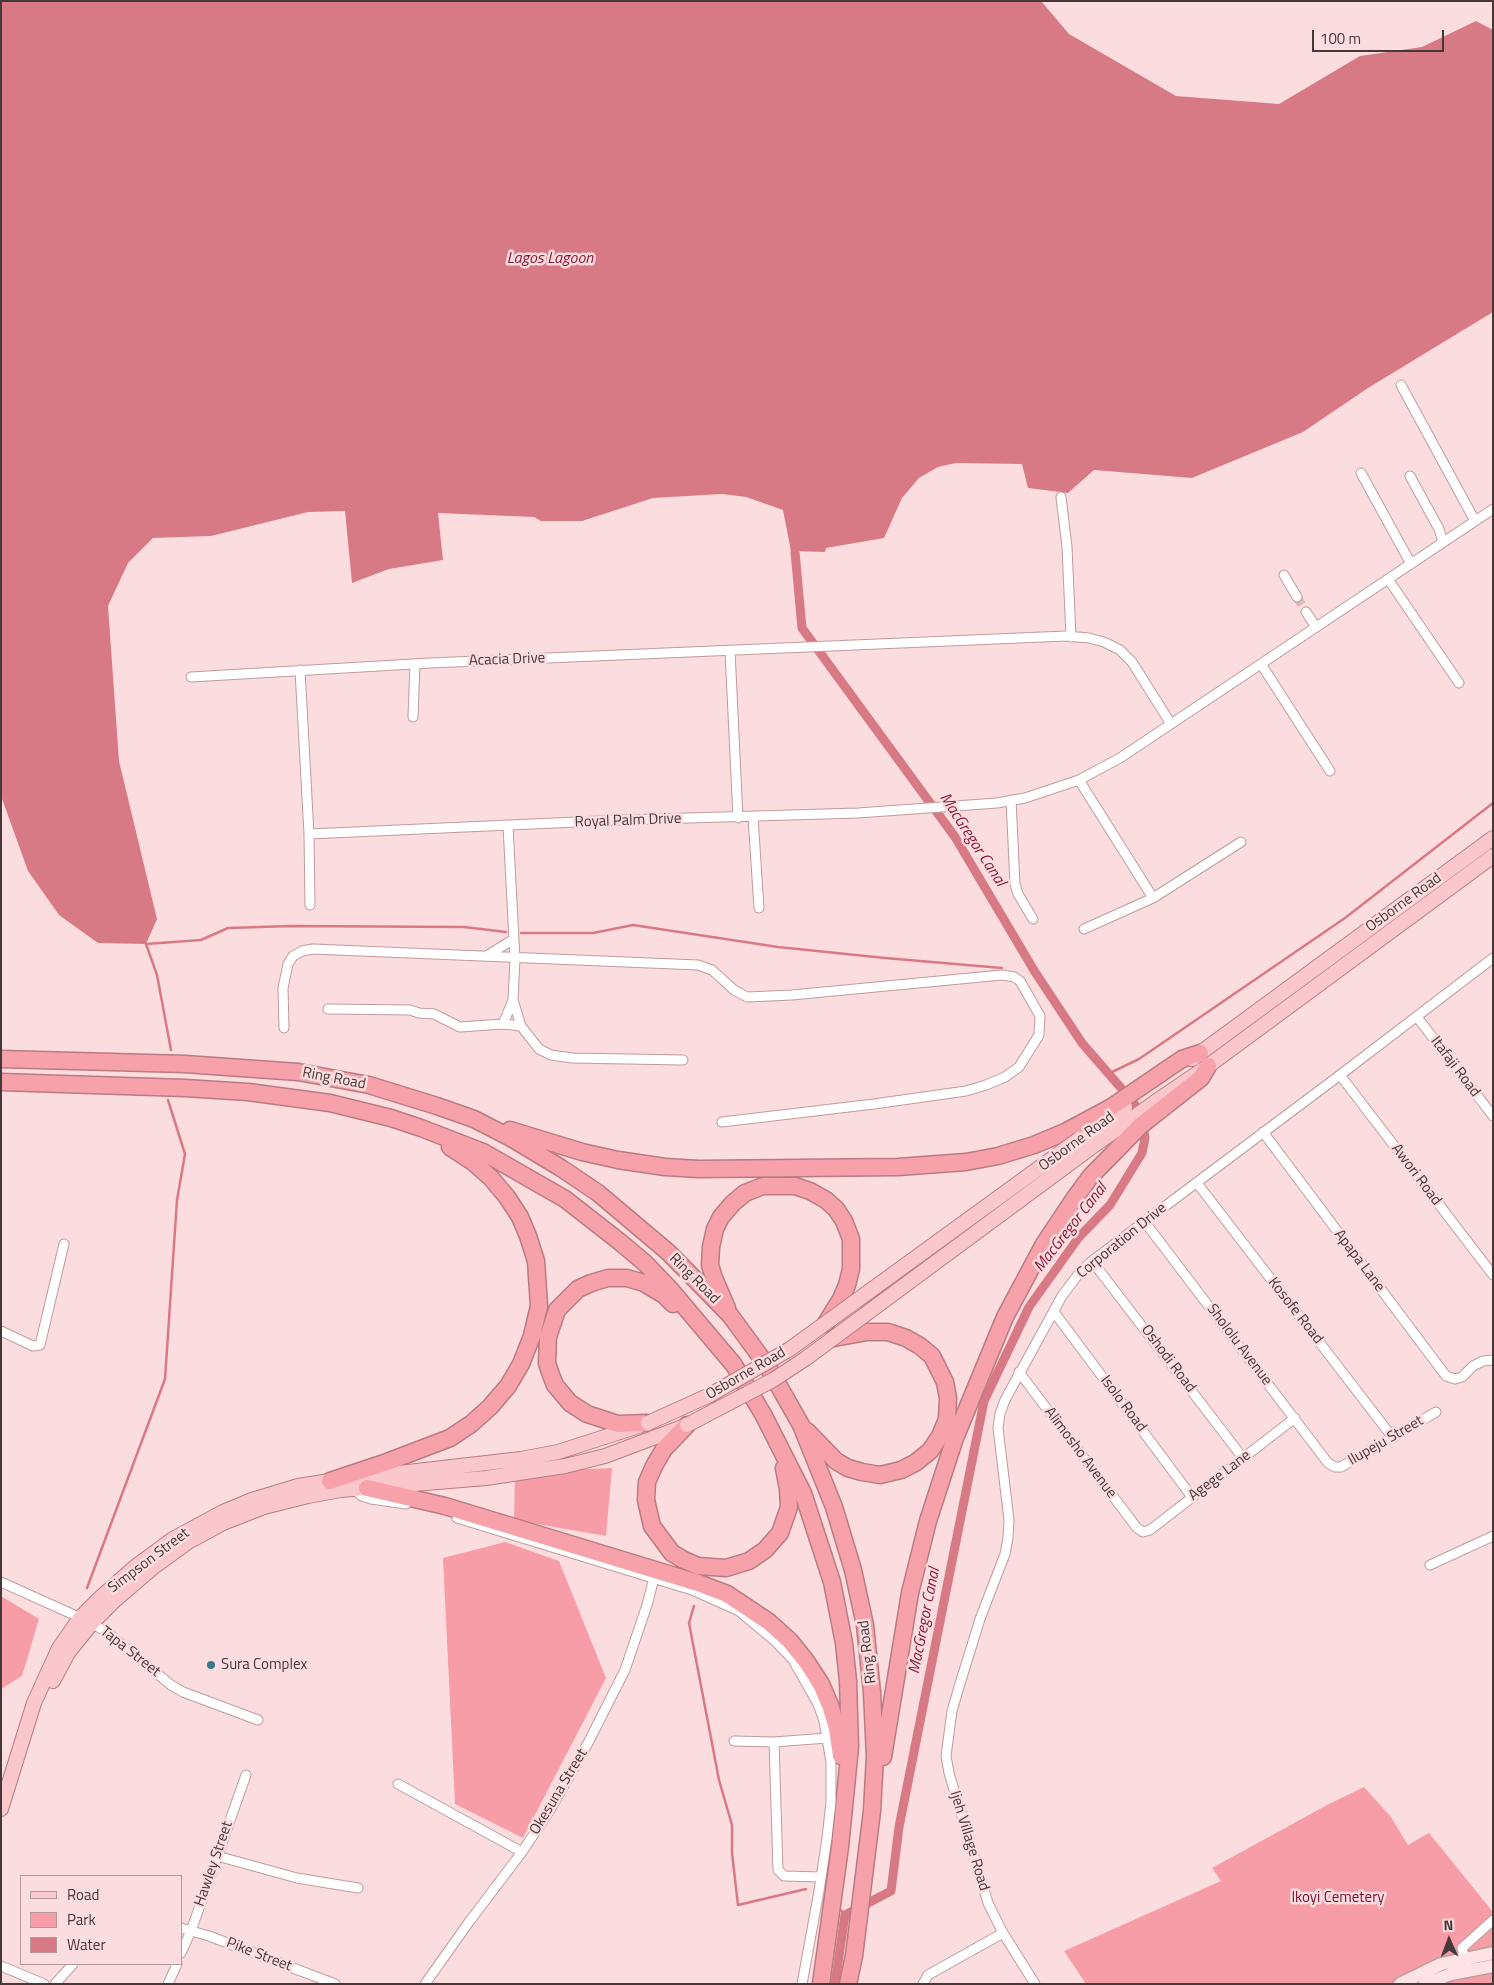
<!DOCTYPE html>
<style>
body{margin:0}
#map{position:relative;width:1494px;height:1985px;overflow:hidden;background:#fcdddf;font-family:"Titillium Web",sans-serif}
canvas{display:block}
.frame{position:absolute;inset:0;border:2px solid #463738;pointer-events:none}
.legend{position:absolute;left:20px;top:1875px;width:162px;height:90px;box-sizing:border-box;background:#fcdddf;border:1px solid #b39b9c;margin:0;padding:6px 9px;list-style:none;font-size:15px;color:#463738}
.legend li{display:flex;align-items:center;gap:10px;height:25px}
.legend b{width:25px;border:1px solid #b39b9c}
.north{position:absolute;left:1424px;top:1915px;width:50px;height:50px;-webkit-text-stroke:4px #fcdddf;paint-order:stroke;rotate:358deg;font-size:14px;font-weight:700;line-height:20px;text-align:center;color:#463738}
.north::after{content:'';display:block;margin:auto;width:18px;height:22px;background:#463738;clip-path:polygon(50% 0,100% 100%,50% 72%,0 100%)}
.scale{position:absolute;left:1312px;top:30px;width:132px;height:22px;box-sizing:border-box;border:2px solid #463738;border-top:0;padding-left:6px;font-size:15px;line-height:18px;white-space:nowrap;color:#463738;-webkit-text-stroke:4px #fcdddf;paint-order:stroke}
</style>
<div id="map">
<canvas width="1494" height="1985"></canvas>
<div class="frame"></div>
<ul class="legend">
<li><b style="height:6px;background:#fac7cd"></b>Road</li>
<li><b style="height:14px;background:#f69da7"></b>Park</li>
<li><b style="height:14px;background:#d87a86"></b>Water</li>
</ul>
<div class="north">N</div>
<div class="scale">100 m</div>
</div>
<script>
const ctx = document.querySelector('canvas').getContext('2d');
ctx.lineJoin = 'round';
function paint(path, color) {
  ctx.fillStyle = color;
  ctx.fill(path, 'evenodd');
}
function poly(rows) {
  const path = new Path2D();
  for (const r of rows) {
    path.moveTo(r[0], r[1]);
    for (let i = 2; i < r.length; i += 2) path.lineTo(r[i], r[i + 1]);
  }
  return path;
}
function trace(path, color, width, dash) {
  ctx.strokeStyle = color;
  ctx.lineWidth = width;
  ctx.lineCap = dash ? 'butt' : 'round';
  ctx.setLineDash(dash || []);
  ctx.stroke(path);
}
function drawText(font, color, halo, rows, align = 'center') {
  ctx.font = font + ' "Titillium Web",sans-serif';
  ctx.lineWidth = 5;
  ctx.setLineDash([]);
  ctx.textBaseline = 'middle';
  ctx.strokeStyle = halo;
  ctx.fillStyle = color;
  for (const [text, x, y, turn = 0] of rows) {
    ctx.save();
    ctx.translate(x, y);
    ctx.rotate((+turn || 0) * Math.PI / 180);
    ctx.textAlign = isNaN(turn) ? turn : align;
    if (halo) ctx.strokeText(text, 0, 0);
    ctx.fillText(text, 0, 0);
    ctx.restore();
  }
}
const green = poly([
 [612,1468,606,1536,514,1520,515,1472],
 [505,1542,559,1561,606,1678,523,1838,455,1804,443,1558],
 [1,1596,39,1619,22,1676,1,1689],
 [1364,1787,1391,1817,1408,1845,1429,1833,1493,1912,1493,1984,1086,1984,1064,1951,1221,1881,1212,1868,1327,1805]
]);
const water = poly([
 [1,1,1041,1,1069,34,1176,96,1279,104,1360,56,1422,47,1476,21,1493,30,1493,312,1368,388,1303,432,1192,478,1094,470,1068,493,1028,488,1022,464,956,463,938,467,919,478,902,498,884,538,826,548,825,552,791,551,783,510,746,497,722,494,653,498,582,521,541,521,534,517,438,513,443,560,389,569,352,583,345,511,308,512,211,536,153,538,128,563,108,606,119,761,157,919,146,944,98,943,59,915,28,871,1,796]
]);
const stream = poly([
 [521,933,593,933,633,925,778,947,885,958,1002,968],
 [171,1050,157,975,146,944,201,940,228,928,291,926,464,927,506,932],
 [1108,1074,1139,1059,1345,918,1493,803],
 [87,1588,165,1379,177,1200,185,1154,168,1100],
 [694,1606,689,1623,719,1780,732,1825,732,1853,738,1905,806,1889],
 [839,1908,845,1915]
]);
const canal = poly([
 [795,552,802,628,955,837,1035,972,1082,1043,1134,1103,1142,1118,1145,1138,1142,1153,1110,1205,1079,1237,1029,1307,984,1401,899,1827,891,1891,845,1915,835,1984]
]);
const minorTunnel = poly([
 [1297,597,1306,612]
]);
const minor = poly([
 [1401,385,1475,521],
 [1361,473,1411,564],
 [1410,476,1439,529,1443,542],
 [1061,497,1067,547,1071,637],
 [1284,575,1297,597],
 [1388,579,1459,683],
 [1306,612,1316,627],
 [730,651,738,818],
 [1261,664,1330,771],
 [300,670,309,834,310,905],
 [191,677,430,663,1066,636,1089,638,1104,642,1120,650,1132,662,1171,724],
 [413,717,415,664],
 [1079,780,1153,898],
 [1011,800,1015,884,1018,894,1033,919],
 [753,817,759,908],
 [508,826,515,959,513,1000,521,1026],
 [309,834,621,820,858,813,997,803,1025,798,1079,780,1120,758,1493,509],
 [1084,929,1153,898,1241,842],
 [488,955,514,939],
 [328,1009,410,1010,419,1013,434,1014,460,1027,503,1024,521,1026,539,1049,551,1055,572,1058,683,1060],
 [1417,1017,1493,1116],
 [503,1024,513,1000],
 [284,1028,283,988,288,964,293,956,302,951,313,949,698,965,712,970,734,990,747,997,792,995,1002,975,1014,977,1020,981,1040,1016,1039,1035,1019,1067,1005,1077,986,1085,966,1091,874,1104,722,1122],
 [1340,1075,1493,1275],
 [1263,1132,1446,1376,1455,1379,1462,1377,1473,1366,1483,1361,1493,1360],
 [1197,1183,1393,1438],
 [1144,1221,1328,1463,1335,1467,1341,1467,1436,1412],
 [1092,1261,1243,1458],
 [1054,1312,1192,1497],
 [1,1331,33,1346,40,1345,64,1244],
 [1019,1372,1137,1528,1143,1532,1150,1530,1295,1418],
 [354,1489,362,1496,371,1499,406,1504],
 [457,1518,692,1590,739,1611,775,1641,793,1660,818,1704,824,1721,831,1762,831,1802,827,1838,819,1891,802,1984],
 [1430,1565,1493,1536],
 [1,1582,92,1623,109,1634,171,1685,183,1692,258,1720],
 [734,1741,774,1742,827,1738],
 [774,1742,778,1870,784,1876,821,1877],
 [398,1784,522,1852],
 [217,1856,297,1878,358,1888],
 [181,1928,209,1936,335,1984],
 [181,1953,191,1931,246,1775],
 [1466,1964,1462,1948,1493,1920],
 [1,1966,44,1984],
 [55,1984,73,1964],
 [168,1984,177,1964],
 [425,1984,469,1922,522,1852,550,1810,588,1743,625,1670,647,1605,654,1578],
 [923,1984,928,1975,1003,1933],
 [1035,1984,1003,1933,988,1903,949,1773,946,1756,952,1711,959,1687,980,1619,1005,1554,1008,1538,1009,1520,998,1428,1000,1414,1005,1400,1062,1296,1080,1272,1092,1261,1340,1075,1493,958]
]);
const secondary = poly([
 [1400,1984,1441,1964,1493,1953],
 [1425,1984,1451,1974,1493,1966]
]);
const primary = poly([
 [1192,1059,1493,838],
 [1079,1139,1125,1107],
 [1089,1149,1158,1100,1208,1066,1493,856],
 [53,1681,68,1653,92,1623,114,1601,155,1566,188,1542,223,1523,264,1507,308,1496,341,1490,486,1478,565,1466,605,1456,685,1426],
 [1,1809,34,1703,59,1648,80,1618,100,1598,135,1567,173,1539,223,1512,252,1500,298,1486,330,1481,521,1459,558,1452,639,1426]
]);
const motorway = poly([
 [1,1059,185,1064,298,1072,369,1085,437,1106,474,1119,511,1138,561,1168,598,1193,668,1252,730,1315,768,1367,801,1425,834,1507,853,1570,865,1625,872,1692,875,1756,872,1811,854,1956,848,1984],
 [1,1082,185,1088,248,1092,330,1103,391,1118,421,1128,483,1152,565,1199,620,1242,645,1263,669,1288,734,1365,764,1416,803,1493,832,1582,844,1643,848,1681,850,1747,840,1847,821,1984],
 [510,1130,582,1152,618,1160,665,1167,699,1169,898,1167,966,1162,998,1156,1034,1145,1065,1132,1110,1108,1182,1059,1200,1053],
 [727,1308,714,1278,710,1265,711,1247,715,1229,721,1217,733,1203,745,1193,763,1186,795,1186,810,1191,826,1200,836,1209,844,1221,851,1239,851,1269,847,1285,841,1299,826,1323],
 [648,1423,618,1424,587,1414,570,1403,555,1385,551,1375,547,1363,548,1337,557,1310,578,1289,591,1283,608,1278,627,1278,644,1283,664,1295,673,1304],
 [687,1425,664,1449,654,1466,647,1482,646,1500,652,1526,672,1553,684,1560,698,1566,726,1568,749,1561,765,1550,780,1533,789,1507,788,1489,784,1468],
 [807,1431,836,1461,848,1468,862,1472,880,1475,901,1470,915,1463,930,1451,940,1436,947,1419,948,1398,945,1382,932,1356,920,1346,906,1338,888,1332,867,1332,834,1338],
 [330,1481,387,1462,450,1438,471,1424,490,1407,508,1386,521,1364,532,1336,539,1306,536,1261,528,1236,520,1217,507,1197,491,1178,473,1162,450,1147],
 [367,1488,445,1506,698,1583,727,1594,769,1622,790,1641,806,1661,821,1684,830,1705,837,1728,841,1756],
 [883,1757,910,1593,928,1521,955,1438,1005,1317,1044,1244,1074,1199,1091,1176,1140,1126,1201,1078,1208,1066]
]);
const primaryBridge = poly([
 [648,1423,710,1395,790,1349,1079,1139],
 [687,1425,773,1380,805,1359,1089,1149]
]);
const markers = [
 [211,1665,5,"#3a798e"]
];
const streetNames = [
 ["Acacia Drive",507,660,-2],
 ["Royal Palm Drive",628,821,-2],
 ["Osborne Road",1404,903,-36],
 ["Itafaji Road",1455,1067,53],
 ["Ring Road",334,1079,11],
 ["Osborne Road",1077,1142,-36],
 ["Awori Road",1416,1175,53],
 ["Corporation Drive",1122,1241,-39],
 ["Apapa Lane",1359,1261,53],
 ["Ring Road",694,1279,45],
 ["Kosofe Road",1295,1311,52],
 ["Shololu Avenue",1239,1345,53],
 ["Oshodi Road",1168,1359,53],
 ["Osborne Road",746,1374,-30],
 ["Isolo Road",1123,1404,53],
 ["Ilupeju Street",1386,1441,-30],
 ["Alimosho Avenue",1080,1453,53],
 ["Agege Lane",1220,1476,-37],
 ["Simpson Street",149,1561,-37],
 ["Tapa Street",130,1652,38],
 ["Ring Road",868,1652,-97],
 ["Okesuna Street",559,1792,-59],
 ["Ijeh Village Road",969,1841,73],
 ["Hawley Street",214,1864,-71],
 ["Pike Street",259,1955,21]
];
const poiNames = [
 ["Sura Complex",221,1665]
];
const parkNames = [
 ["Ikoyi Cemetery",1338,1898]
];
const waterNames = [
 ["Lagos Lagoon",550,259],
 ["MacGregor Canal",972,840,57],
 ["MacGregor Canal",1071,1228,-52],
 ["MacGregor Canal",925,1621,-79]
];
paint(green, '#f69da7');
paint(water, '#d87a86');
trace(stream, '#d87a86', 2.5);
trace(canal, '#d87a86', 9);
trace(minorTunnel, '#d8bcbe', 9, [9, 4.5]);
trace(minor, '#bf9b9e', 11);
trace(secondary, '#bf9b9e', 15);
trace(primary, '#b97c83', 16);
trace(motorway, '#b97c83', 19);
trace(minor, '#fff', 9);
trace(secondary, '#fde3e6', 12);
trace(primary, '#fac7cd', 14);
trace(motorway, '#f7a1ab', 16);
trace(primaryBridge, '#b97c83', 16, []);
trace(primaryBridge, '#fac7cd', 14);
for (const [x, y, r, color] of markers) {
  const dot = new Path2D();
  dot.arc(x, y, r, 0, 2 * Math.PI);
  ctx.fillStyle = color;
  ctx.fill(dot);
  trace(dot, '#fcdddf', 2);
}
drawText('15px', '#463738', '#fcdddf', streetNames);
drawText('15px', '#463738', '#fcdddf', poiNames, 'left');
drawText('15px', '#7f0a2e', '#fcdddf', parkNames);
drawText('italic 16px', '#8a1936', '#fcdddf', waterNames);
</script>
